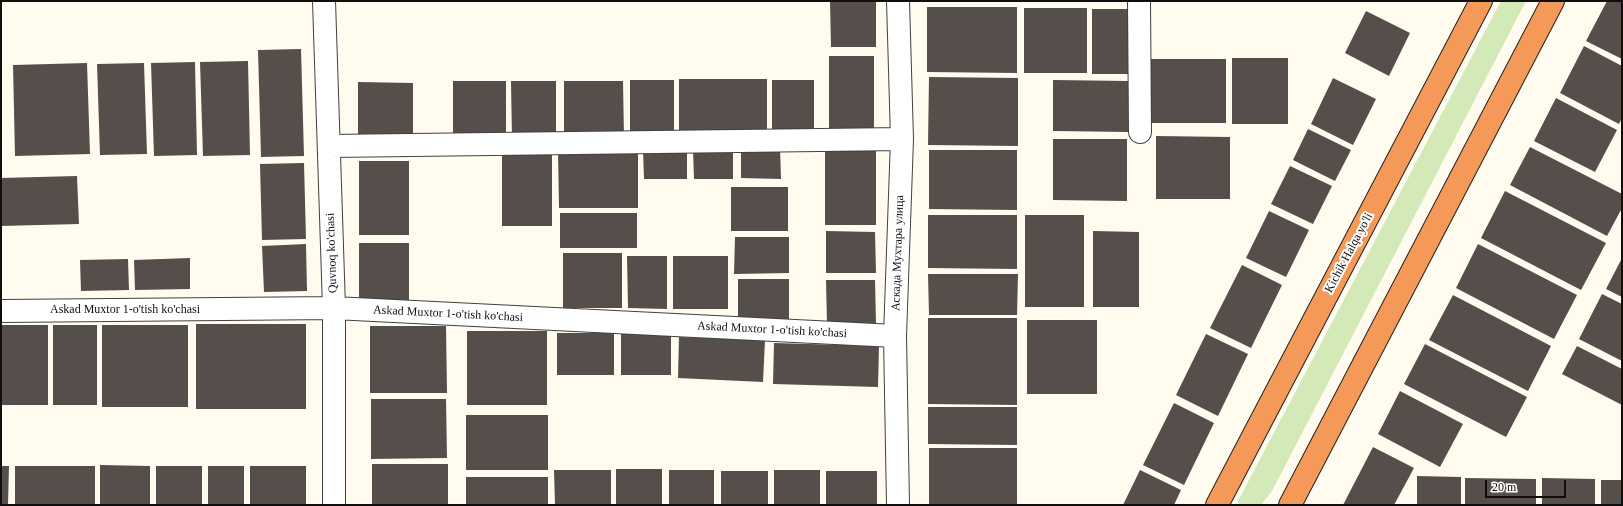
<!DOCTYPE html>
<meta charset="utf-8">
<style>
body{margin:0}
#map{position:relative;width:1623px;height:506px;overflow:hidden;background:#fffbef;font-family:Georgia,serif}
canvas{display:block}
.frame{position:absolute;inset:0;border:2px solid #0e0e0e;pointer-events:none}
.scale{position:absolute;left:1485px;top:480px;width:81px;height:18px;box-sizing:border-box;border:2px solid #0e0e0e;border-top:0;padding-left:5px;font-size:12px;line-height:14px;white-space:nowrap;color:#0e0e0e;-webkit-text-stroke:3px #fff;paint-order:stroke}
</style>
<div id="map">
<canvas width="1623" height="506"></canvas>
<div class="frame"></div>
<div class="scale">20 m</div>
</div>
<script>
const ctx = document.querySelector('canvas').getContext('2d');
ctx.lineJoin = 'round';
function paint(path, color) {
  ctx.fillStyle = color;
  ctx.fill(path, 'evenodd');
}
function poly(rows) {
  const path = new Path2D();
  for (const r of rows) {
    path.moveTo(r[0], r[1]);
    for (let i = 2; i < r.length; i += 2) path.lineTo(r[i], r[i + 1]);
  }
  return path;
}
function trace(path, color, width, dash) {
  ctx.strokeStyle = color;
  ctx.lineWidth = width;
  ctx.lineCap = dash ? 'butt' : 'round';
  ctx.setLineDash(dash || []);
  ctx.stroke(path);
}
function drawText(font, color, halo, rows, align = 'center') {
  ctx.font = font + ' Georgia,serif';
  ctx.lineWidth = 4;
  ctx.setLineDash([]);
  ctx.textBaseline = 'middle';
  ctx.strokeStyle = halo;
  ctx.fillStyle = color;
  for (const [text, x, y, turn = 0] of rows) {
    ctx.save();
    ctx.translate(x, y);
    ctx.rotate((+turn || 0) * Math.PI / 180);
    ctx.textAlign = isNaN(turn) ? turn : align;
    if (halo) ctx.strokeText(text, 0, 0);
    ctx.fillText(text, 0, 0);
    ctx.restore();
  }
}
const green = poly([
 [1501,1,1526,1,1272,491,1261,505,1239,505,1238,501]
]);
const building = poly([
 [830,1,876,1,876,47,831,47],
 [1607,1,1622,1,1622,59,1586,41],
 [927,7,1017,7,1017,73,927,72],
 [1024,8,1087,8,1087,73,1024,73],
 [1092,9,1134,9,1134,74,1092,74],
 [1366,11,1410,33,1389,76,1345,53],
 [1584,46,1622,66,1622,118,1619,124,1560,93],
 [301,49,304,156,261,157,258,50],
 [829,56,874,56,874,130,829,129],
 [1232,58,1288,58,1288,124,1232,124],
 [1148,59,1226,59,1226,123,1148,123],
 [248,61,250,155,203,156,200,62],
 [195,62,197,155,154,156,151,63],
 [87,63,90,154,15,156,13,65],
 [144,63,147,154,100,155,97,64],
 [929,77,1018,78,1018,146,928,145],
 [1333,78,1376,99,1353,145,1311,124],
 [679,79,767,79,767,137,679,138],
 [630,80,674,80,674,138,630,138],
 [772,80,814,80,814,138,772,137],
 [1053,80,1128,81,1128,132,1053,131],
 [453,81,506,81,506,139,453,138],
 [511,81,556,81,556,139,512,139],
 [564,81,623,81,624,137,564,137],
 [358,82,413,83,413,140,358,140],
 [1556,98,1617,130,1595,172,1534,141],
 [1308,129,1351,150,1335,181,1293,160],
 [1156,136,1230,137,1230,199,1156,199],
 [1053,139,1127,139,1127,201,1053,200],
 [1530,147,1622,194,1622,208,1607,236,1510,185],
 [741,148,780,148,781,179,741,178],
 [825,148,876,148,876,225,825,225],
 [643,149,687,149,687,179,644,179],
 [693,149,733,150,733,179,694,179],
 [929,150,1017,150,1017,210,929,209],
 [558,151,638,151,638,208,559,208],
 [502,154,552,154,552,226,502,226],
 [359,161,409,161,409,235,359,235],
 [304,163,306,239,262,240,260,164],
 [1290,166,1332,186,1313,224,1271,204],
 [77,176,79,224,1,226,1,178],
 [731,187,788,187,788,231,731,231],
 [1505,191,1606,243,1581,290,1481,238],
 [1269,211,1309,230,1286,277,1246,258],
 [560,213,637,213,637,248,560,248],
 [928,215,1017,215,1017,269,928,268],
 [1025,215,1084,215,1084,307,1025,307],
 [826,231,875,232,876,273,826,273],
 [1093,231,1139,232,1139,307,1093,307],
 [735,237,789,237,789,273,734,274],
 [359,243,409,243,409,302,359,303],
 [306,244,307,291,264,292,262,246],
 [1478,244,1577,295,1554,339,1456,288],
 [563,253,622,253,622,308,563,308],
 [627,256,667,256,667,309,628,308],
 [673,256,728,256,728,309,673,309],
 [190,258,190,289,135,290,134,260],
 [1622,258,1622,297,1606,289],
 [128,259,129,290,81,291,80,260],
 [1242,265,1282,285,1251,348,1210,328],
 [928,274,1018,274,1017,315,929,315],
 [738,279,789,279,789,320,738,320],
 [826,280,875,280,876,324,827,324],
 [1602,294,1622,304,1622,361,1579,339],
 [1453,295,1551,346,1528,391,1429,340],
 [928,318,1017,318,1017,405,928,404],
 [1027,320,1097,320,1097,394,1027,394],
 [196,324,306,324,306,409,196,409],
 [1,325,48,325,48,405,1,405],
 [53,325,97,325,97,405,53,405],
 [102,325,188,325,188,407,102,407],
 [370,326,446,326,447,393,370,393],
 [467,331,547,331,547,405,467,405],
 [557,333,614,333,614,375,557,375],
 [621,334,671,334,671,375,621,375],
 [1206,334,1248,354,1218,416,1176,395],
 [679,337,765,340,763,382,678,378],
 [774,343,879,346,878,387,773,384],
 [1425,344,1527,397,1506,437,1404,384],
 [1577,346,1622,369,1622,405,1562,374],
 [1400,391,1463,424,1440,467,1378,434],
 [371,399,446,399,447,458,371,459],
 [1174,403,1214,423,1184,485,1143,465],
 [928,407,1017,407,1017,445,928,444],
 [466,415,548,415,548,470,466,470],
 [1373,447,1414,468,1394,505,1343,505],
 [929,448,1017,448,1017,505,929,505],
 [372,464,448,464,448,505,372,505],
 [100,465,150,466,150,505,100,505],
 [1,466,9,466,8,505,1,505],
 [15,466,95,466,95,505,15,505],
 [156,466,202,466,202,505,156,505],
 [208,466,244,466,244,505,208,505],
 [250,466,306,466,306,505,250,505],
 [616,469,662,469,662,505,616,505],
 [554,470,611,470,611,505,555,505],
 [669,470,714,470,714,505,669,505],
 [774,470,820,470,820,505,774,505],
 [1140,470,1181,490,1174,505,1123,505],
 [721,471,768,471,768,505,721,505],
 [826,471,877,471,877,505,826,505],
 [1417,476,1461,477,1461,505,1417,505],
 [466,477,548,477,548,505,466,505],
 [1465,478,1536,479,1536,505,1465,505],
 [1542,478,1595,479,1595,505,1542,505],
 [1601,480,1622,480,1622,505,1601,505]
]);
const street = poly([
 [324,1,334,308,334,505],
 [1139,1,1140,132],
 [329,146,902,139],
 [1,311,334,308,895,336],
 [898,505,895,336,902,139,898,1]
]);
const highway = poly([
 [1217,505,1481,1],
 [1290,505,1553,1]
]);
const streetNames = [
 ["Quvnoq ko'chasi",332,253,-92],
 ["Аскада Мухтара улица",898,253,-88],
 ["Kichik Halqa yo'li",1349,253,-62],
 ["Askad Muxtor 1-o'tish ko'chasi",125,310],
 ["Askad Muxtor 1-o'tish ko'chasi",448,314,3],
 ["Askad Muxtor 1-o'tish ko'chasi",772,330,3]
];
paint(green, '#d4e9b8');
paint(building, '#564e4a');
trace(street, '#414141', 24);
trace(highway, '#1f1f1f', 24);
trace(street, '#fff', 22);
trace(highway, '#f49957', 22);
drawText('12px', '#0e0e0e', '#fff', streetNames);
</script>
